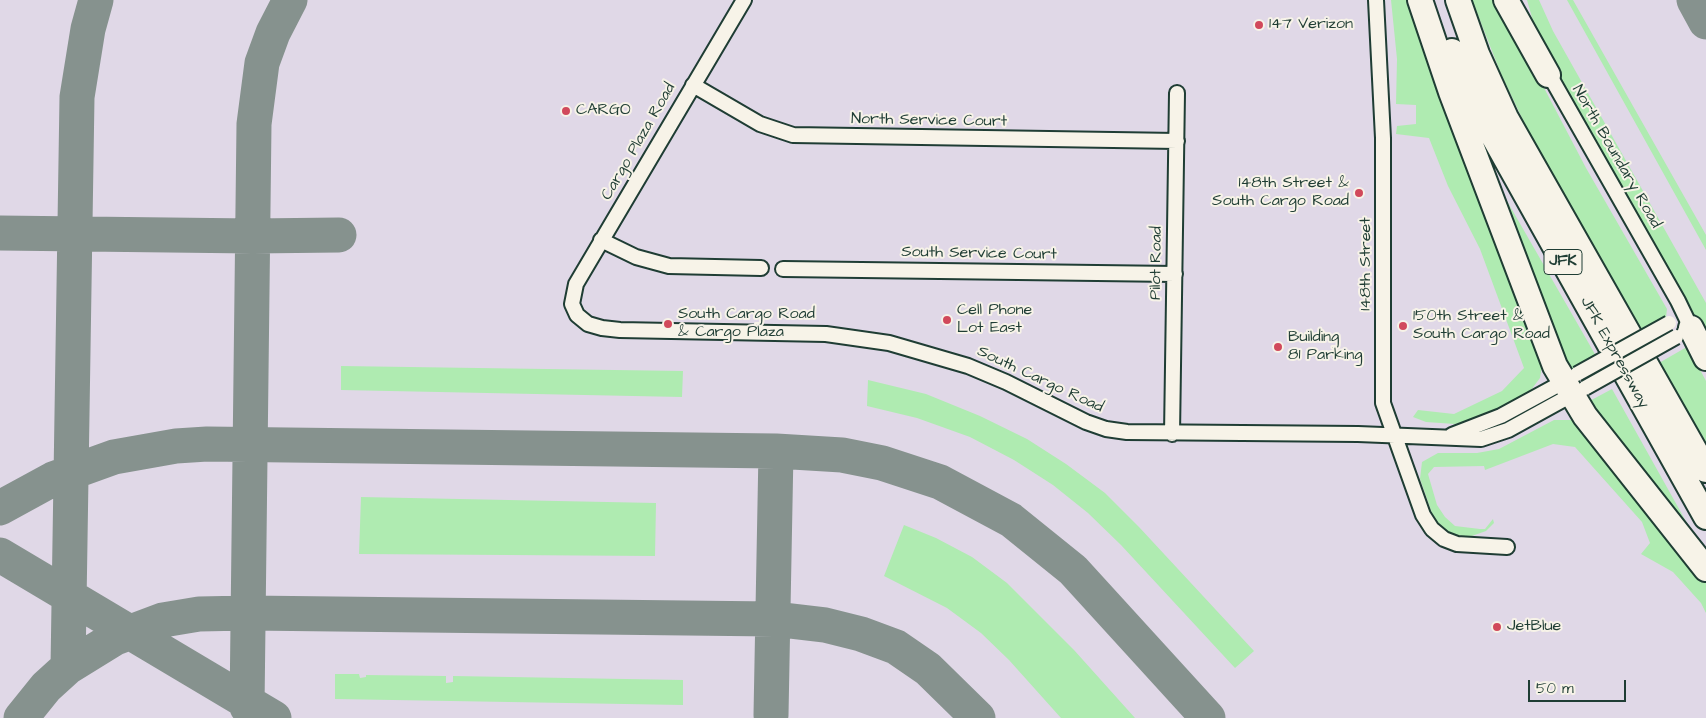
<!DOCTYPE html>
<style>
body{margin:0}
#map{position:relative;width:1706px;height:718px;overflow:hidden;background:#ede7e8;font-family:"Architects Daughter",sans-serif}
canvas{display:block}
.scale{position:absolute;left:1528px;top:680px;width:98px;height:22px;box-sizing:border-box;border:2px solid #1f3d34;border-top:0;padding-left:6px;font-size:15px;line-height:18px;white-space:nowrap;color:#1f3d34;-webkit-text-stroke:4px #f7f3e8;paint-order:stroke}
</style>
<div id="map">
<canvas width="1706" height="718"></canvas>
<div class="scale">50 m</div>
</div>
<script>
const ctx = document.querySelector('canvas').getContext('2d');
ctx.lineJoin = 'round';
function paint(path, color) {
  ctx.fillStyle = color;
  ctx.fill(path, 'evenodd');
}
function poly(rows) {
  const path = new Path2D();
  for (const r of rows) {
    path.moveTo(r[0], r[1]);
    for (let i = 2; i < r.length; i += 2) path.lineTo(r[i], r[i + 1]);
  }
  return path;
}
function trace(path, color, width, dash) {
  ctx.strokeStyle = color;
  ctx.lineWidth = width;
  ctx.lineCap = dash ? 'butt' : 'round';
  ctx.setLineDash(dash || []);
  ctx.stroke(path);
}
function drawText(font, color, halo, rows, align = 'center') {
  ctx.font = font + ' "Architects Daughter",sans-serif';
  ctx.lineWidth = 4;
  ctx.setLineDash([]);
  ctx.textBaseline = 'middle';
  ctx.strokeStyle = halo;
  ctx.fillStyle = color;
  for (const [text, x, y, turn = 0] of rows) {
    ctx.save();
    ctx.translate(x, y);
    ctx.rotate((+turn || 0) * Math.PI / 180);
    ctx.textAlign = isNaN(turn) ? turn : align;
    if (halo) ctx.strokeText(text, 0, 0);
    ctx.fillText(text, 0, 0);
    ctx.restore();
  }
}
const built = poly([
 [0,0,1706,0,1706,718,0,718]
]);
const green = poly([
 [1391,0,1413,0,1543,359,1540,378,1528,394,1493,414,1455,424,1426,422,1413,417,1418,410,1454,414,1502,391,1524,368,1480,249,1448,186,1429,138,1396,134,1397,126,1416,124,1416,105,1396,104,1397,59],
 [1472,0,1498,0,1586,168,1667,309,1666,317,1642,330,1530,135,1501,74],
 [1527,0,1539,0,1553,31,1706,303,1706,342,1571,102,1537,35],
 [1567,0,1573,0,1706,235,1706,250],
 [1503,194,1596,356,1567,372,1498,197],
 [1685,348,1689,349,1706,381,1706,447,1659,363],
 [341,366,683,371,682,397,341,390],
 [868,380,926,394,980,416,1027,439,1066,464,1105,493,1139,527,1254,651,1235,668,1121,545,1088,513,1053,485,1014,460,970,437,917,418,867,406],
 [1612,389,1702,550,1584,404],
 [1554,420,1574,420,1587,428,1706,580,1706,613,1701,603,1673,572,1641,554,1650,543,1642,522,1575,447,1553,444,1485,470,1484,466,1434,467,1428,474,1437,505,1445,517,1455,526,1480,529,1485,529,1493,519,1494,523,1486,531,1469,537,1451,534,1434,519,1420,479,1422,462,1438,453,1477,453,1499,449],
 [361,497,656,503,655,556,359,554],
 [904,525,936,538,972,557,1007,583,1074,650,1135,718,1061,718,1009,660,981,633,947,608,884,576],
 [335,674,359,674,360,678,366,677,366,675,446,676,446,683,453,682,453,676,683,680,683,705,335,699]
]);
const taxiway = poly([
 [1694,0,1706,22],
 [0,233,253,236,339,235],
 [0,508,53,479,114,457,176,446,207,444,776,451,842,455,882,463,940,482,1011,520,1073,570,1208,718],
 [0,555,274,718],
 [68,667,77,97,88,29,96,0],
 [247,707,254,124,262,63,273,33,290,0],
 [771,715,776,451],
 [21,718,46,687,68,667,115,638,163,620,199,614,248,613,774,619,825,625,861,634,896,647,928,669,978,718]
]);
const minor = poly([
 [744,0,576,284,572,304,577,315,588,324,602,328,620,330,826,334,889,343,968,366,1006,382,1086,422,1106,429,1127,432,1358,434,1481,439,1508,430,1577,392],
 [1376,0,1383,138,1383,403,1423,515,1432,529,1444,539,1457,544,1507,547],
 [1546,69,1678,301,1691,328,1685,331],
 [693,85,760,124,793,135,1177,141],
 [601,240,636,257,669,266,761,268],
 [783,269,1175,274],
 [1172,434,1177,93],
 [1452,435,1501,416,1569,379]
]);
const motorway = poly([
 [1420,0,1451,92,1555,366,1585,416,1706,569],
 [1458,0,1477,54,1506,118,1706,470],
 [1506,0,1548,75],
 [1452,51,1493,136,1706,517],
 [1691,328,1706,358]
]);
const minorBridge = poly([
 [1577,374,1669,323],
 [1585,388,1676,337]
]);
const markers = [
 [1259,25,5,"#d1495b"],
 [566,111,5,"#d1495b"],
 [1359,193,5,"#d1495b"],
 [947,320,5,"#d1495b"],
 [668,324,5,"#d1495b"],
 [1403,326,5,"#d1495b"],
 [1278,347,5,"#d1495b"],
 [1497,627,5,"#d1495b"]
];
const shields = [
 [1563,262,38]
];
const shieldNames = [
 ["JFK",1563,262]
];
const poiNames = [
 ["147 Verizon",1269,25],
 ["CARGO",576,111],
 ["148th Street &",1349,184,"right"],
 ["South Cargo Road",1349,202,"right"],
 ["Cell Phone",957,311],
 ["Lot East",957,329],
 ["South Cargo Road",678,315],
 ["& Cargo Plaza",678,333],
 ["150th Street &",1413,317],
 ["South Cargo Road",1413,335],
 ["Building",1288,338],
 ["81 Parking",1288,356],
 ["JetBlue",1507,627]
];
const streetNames = [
 ["North Service Court",929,121,1],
 ["Cargo Plaza Road",639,142,-60],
 ["North Boundary Road",1616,157,60],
 ["South Service Court",979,254,1],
 ["Pilot Road",1157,263,-89],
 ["148th Street",1367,264,-90],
 ["JFK Expressway",1614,353,61],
 ["South Cargo Road",1040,380,25]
];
paint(built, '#e0d8e7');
paint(green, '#afebb1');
trace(taxiway, '#86928e', 35);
trace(minor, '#1f3d34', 18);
trace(motorway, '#1f3d34', 28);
trace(minor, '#f7f3e8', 14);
trace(motorway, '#f7f3e8', 24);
trace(minorBridge, '#1f3d34', 18, []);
trace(minorBridge, '#f7f3e8', 14);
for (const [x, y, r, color] of markers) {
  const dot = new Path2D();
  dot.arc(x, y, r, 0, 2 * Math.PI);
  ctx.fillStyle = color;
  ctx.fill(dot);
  trace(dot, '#f7f3e8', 2);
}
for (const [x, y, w] of shields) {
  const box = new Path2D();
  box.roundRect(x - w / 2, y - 12.5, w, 25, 4);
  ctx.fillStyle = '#f7f3e8';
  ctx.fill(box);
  trace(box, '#1f3d34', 1);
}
drawText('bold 15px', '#1f3d34', null, shieldNames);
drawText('16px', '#1f3d34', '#f7f3e8', poiNames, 'left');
drawText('16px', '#1f3d34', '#f7f3e8', streetNames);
</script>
